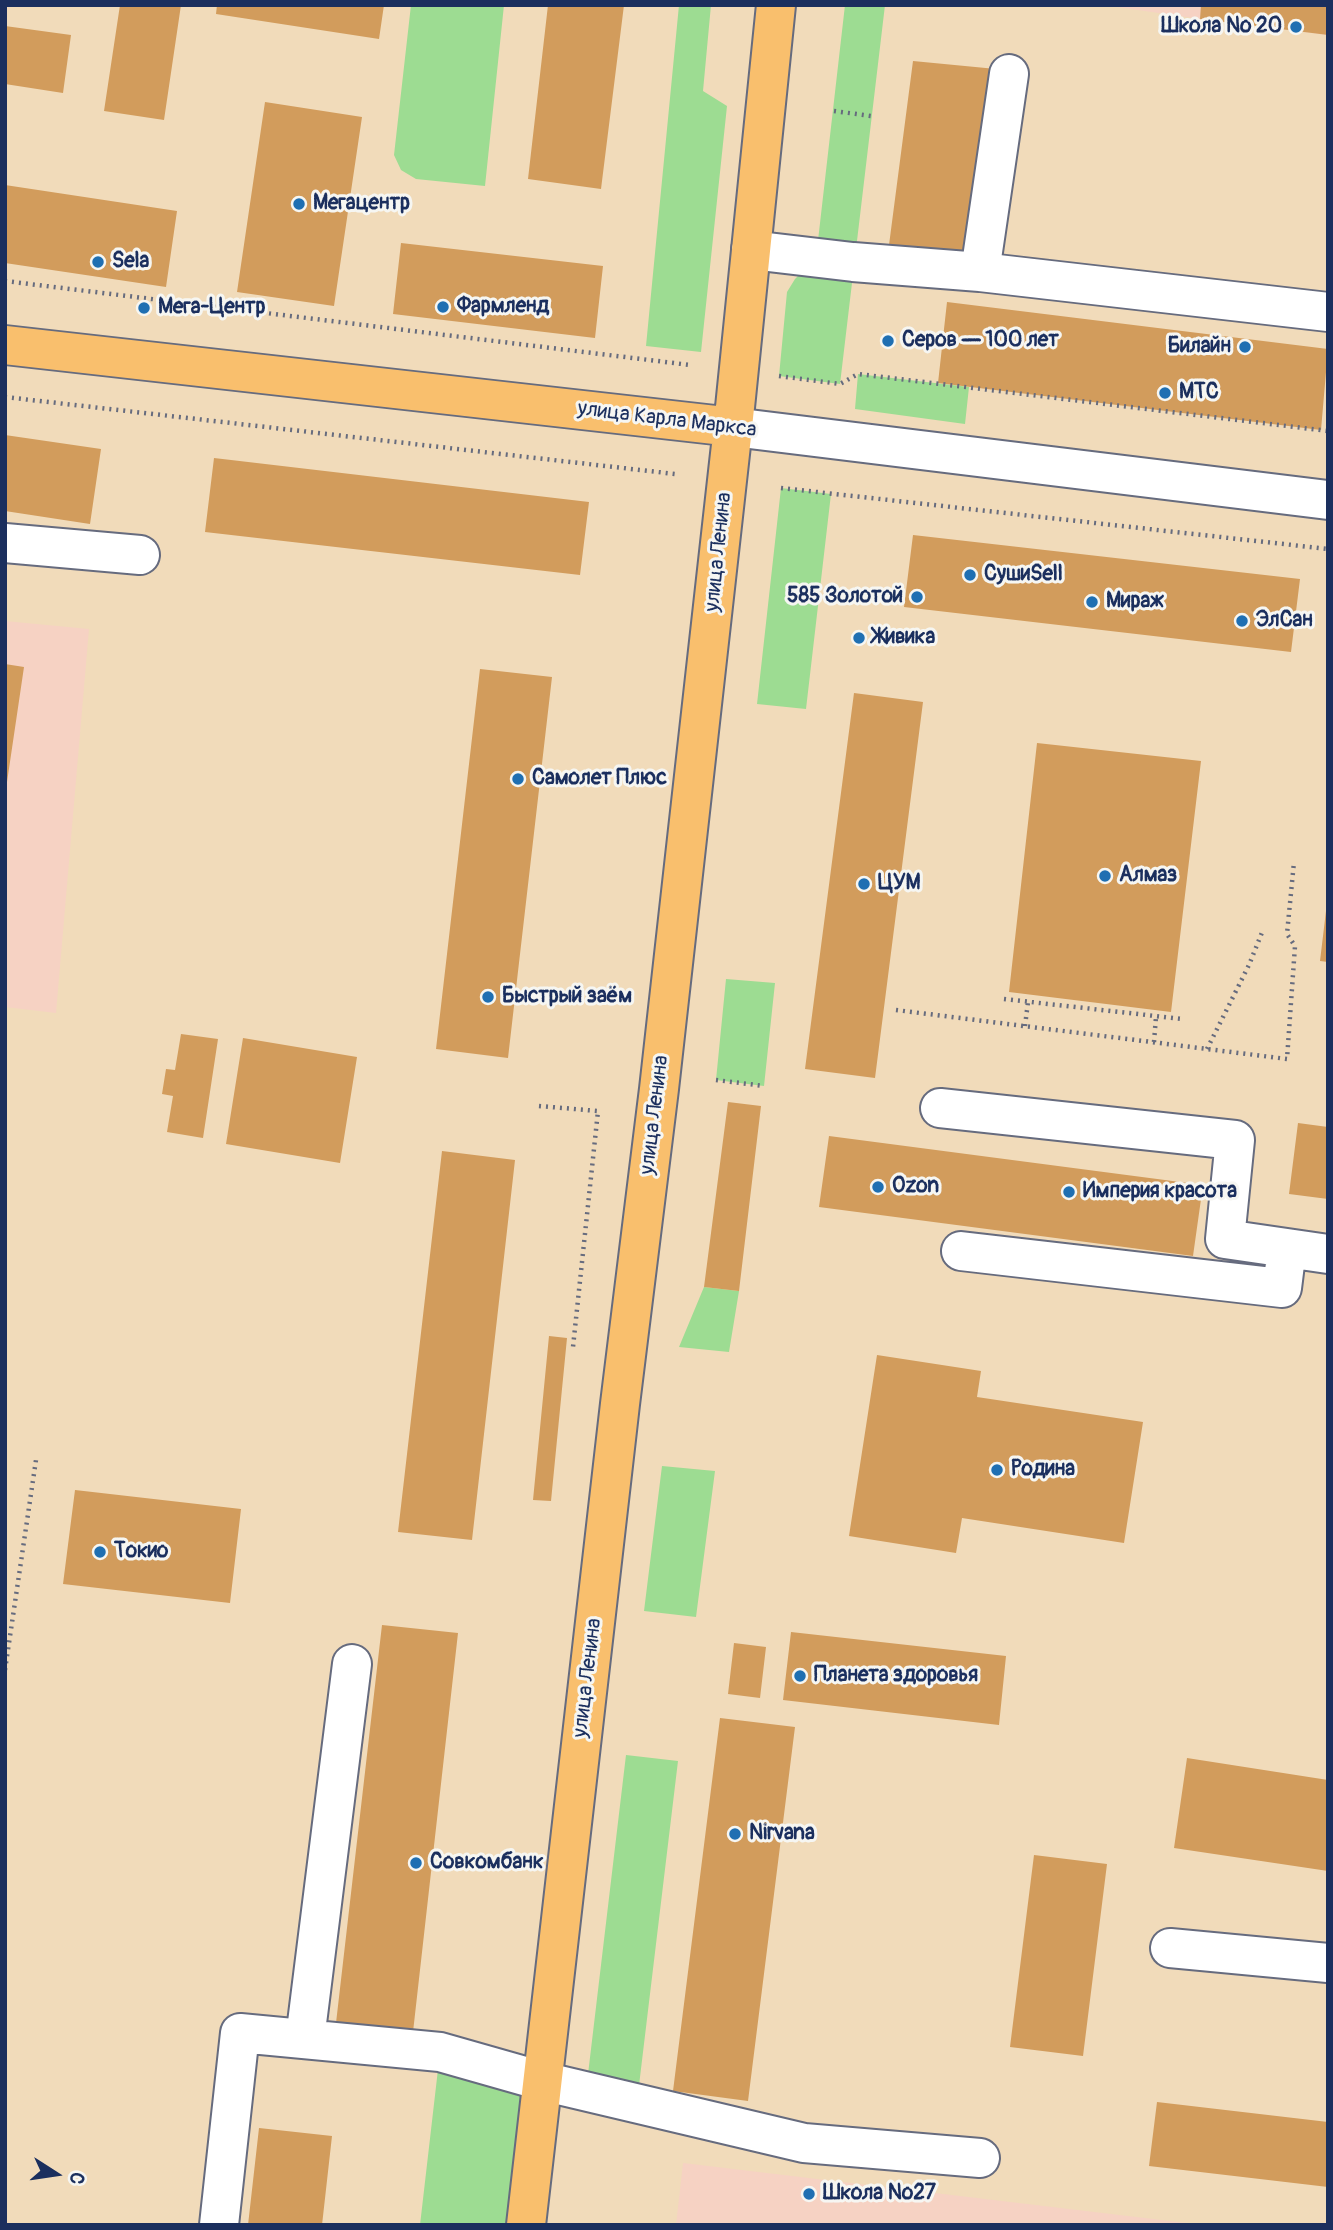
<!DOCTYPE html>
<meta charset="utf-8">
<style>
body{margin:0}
#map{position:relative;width:1333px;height:2230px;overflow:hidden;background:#f1dbba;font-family:Pangolin,sans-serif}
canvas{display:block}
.frame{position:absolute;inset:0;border:7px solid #1b2f5e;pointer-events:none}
.north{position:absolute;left:21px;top:2139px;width:70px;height:70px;-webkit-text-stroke:5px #f6f6f2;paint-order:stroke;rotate:102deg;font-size:19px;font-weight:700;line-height:28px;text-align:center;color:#1b2f5e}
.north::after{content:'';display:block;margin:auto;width:24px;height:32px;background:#1b2f5e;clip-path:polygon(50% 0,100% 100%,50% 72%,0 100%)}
</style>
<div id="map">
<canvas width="1333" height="2230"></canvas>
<div class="frame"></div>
<div class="north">С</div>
</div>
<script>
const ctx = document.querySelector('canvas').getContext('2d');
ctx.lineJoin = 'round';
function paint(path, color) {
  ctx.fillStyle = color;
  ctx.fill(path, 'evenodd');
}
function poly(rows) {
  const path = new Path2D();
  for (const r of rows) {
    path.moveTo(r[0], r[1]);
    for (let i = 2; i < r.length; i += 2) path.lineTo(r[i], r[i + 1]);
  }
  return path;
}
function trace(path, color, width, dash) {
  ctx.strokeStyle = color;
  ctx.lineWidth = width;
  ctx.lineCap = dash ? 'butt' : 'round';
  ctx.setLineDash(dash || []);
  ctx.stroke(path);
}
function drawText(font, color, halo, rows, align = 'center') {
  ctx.font = font + ' Pangolin,sans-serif';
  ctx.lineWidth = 6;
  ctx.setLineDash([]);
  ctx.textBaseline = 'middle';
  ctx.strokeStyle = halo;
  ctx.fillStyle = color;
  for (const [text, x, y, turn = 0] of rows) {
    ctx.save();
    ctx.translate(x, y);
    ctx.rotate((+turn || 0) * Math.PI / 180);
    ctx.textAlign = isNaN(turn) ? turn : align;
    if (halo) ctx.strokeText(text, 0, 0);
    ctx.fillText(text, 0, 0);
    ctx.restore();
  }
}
const built = poly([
 [1103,5,1328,5,1328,35,1200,19],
 [5,621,89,629,56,1013,5,1007],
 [683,2163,1195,2224,676,2225]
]);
const green = poly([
 [411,5,504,5,485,186,416,179,401,170,394,155],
 [679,5,711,5,703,91,727,106,701,352,646,346],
 [845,5,885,5,840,384,779,376,787,292,795,279,816,258],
 [858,374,969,387,965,424,855,409],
 [781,488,831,494,806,709,757,704],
 [726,979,775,983,764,1086,716,1080],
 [704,1287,739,1291,729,1352,679,1347],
 [662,1466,715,1471,696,1617,644,1611],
 [626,1755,678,1761,637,2102,586,2091],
 [440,2052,542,2081,526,2225,420,2225]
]);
const building = poly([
 [120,5,181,5,164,120,104,111],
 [217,5,384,5,379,39,216,14],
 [548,5,624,5,601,189,528,179],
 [1201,5,1328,5,1328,35,1200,19],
 [5,26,71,35,63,93,5,84],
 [913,61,996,69,972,254,889,245],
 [265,102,362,117,334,306,237,292],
 [5,185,177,211,166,287,5,263],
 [401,243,603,266,595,338,393,314],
 [947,302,1328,349,1321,430,938,383],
 [5,435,101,449,90,524,5,511],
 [214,458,589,502,580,575,205,532],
 [913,535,1300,579,1291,652,904,607],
 [5,664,24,667,7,782,5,782],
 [480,669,552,677,508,1058,436,1049],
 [854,693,923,702,875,1078,805,1069],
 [1037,743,1201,761,1171,1012,1009,992],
 [1326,911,1328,911,1328,962,1320,961],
 [181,1034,218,1039,203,1138,167,1132,173,1096,162,1094,166,1069,175,1070],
 [243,1038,357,1057,340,1163,226,1144],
 [728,1102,761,1106,739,1291,704,1287],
 [1298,1123,1328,1127,1328,1199,1289,1194],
 [829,1136,1203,1185,1193,1256,819,1207],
 [442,1151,515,1160,472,1540,398,1532],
 [549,1336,567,1338,551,1501,533,1500],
 [877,1355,981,1371,977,1397,1143,1422,1124,1543,962,1518,956,1553,849,1536],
 [75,1490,241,1509,230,1603,63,1584],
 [382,1625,458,1633,413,2032,336,2023],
 [791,1632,1006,1656,999,1725,783,1700],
 [734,1643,766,1647,760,1698,728,1694],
 [720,1718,795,1727,748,2101,673,2091],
 [1187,1758,1328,1780,1328,1871,1174,1848],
 [1034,1855,1107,1864,1083,2056,1010,2047],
 [1157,2102,1328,2122,1328,2187,1149,2166],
 [259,2128,332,2136,322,2225,248,2225]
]);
const path = poly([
 [834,111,871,116],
 [5,281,690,365],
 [779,376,840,384,858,374,1328,431],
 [5,397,675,474],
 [781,488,1328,549],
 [1004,999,1182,1019],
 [896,1010,1287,1059,1295,946,1287,934,1294,862],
 [1025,1026,1028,1002],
 [1154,1042,1156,1017],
 [1207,1049,1249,965,1263,930],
 [716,1080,764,1086],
 [539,1106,598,1111,573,1347],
 [5,1670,36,1460]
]);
const minor = poly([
 [1009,74,980,272,1328,312],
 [751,250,853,262,980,272],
 [733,427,1328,500],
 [5,543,140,555],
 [940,1108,1235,1140,1225,1239,1328,1254],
 [961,1251,1282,1288,1287,1248],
 [1170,1948,1328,1963],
 [305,2039,352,1664],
 [219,2225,240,2033,440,2052,542,2081,804,2143,980,2158]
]);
const major = poly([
 [5,345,733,427],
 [526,2225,620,1404,659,1089,733,427,776,5]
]);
const markers = [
 [1296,27,7,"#1f6fb2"],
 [299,204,7,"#1f6fb2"],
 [98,262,7,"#1f6fb2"],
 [443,307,7,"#1f6fb2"],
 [144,308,7,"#1f6fb2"],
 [888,341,7,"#1f6fb2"],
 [1245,347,7,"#1f6fb2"],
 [1165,393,7,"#1f6fb2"],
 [970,575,7,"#1f6fb2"],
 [917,597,7,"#1f6fb2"],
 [1092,602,7,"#1f6fb2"],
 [1242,621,7,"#1f6fb2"],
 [859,638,7,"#1f6fb2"],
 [518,779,7,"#1f6fb2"],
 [1105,876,7,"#1f6fb2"],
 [864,884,7,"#1f6fb2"],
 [488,997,7,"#1f6fb2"],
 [878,1187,7,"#1f6fb2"],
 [1069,1192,7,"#1f6fb2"],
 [997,1470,7,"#1f6fb2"],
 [100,1552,7,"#1f6fb2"],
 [800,1676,7,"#1f6fb2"],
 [735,1834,7,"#1f6fb2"],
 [416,1863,7,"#1f6fb2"],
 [809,2194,7,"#1f6fb2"]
];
const poiNames = [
 ["Школа № 20",1282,27,"right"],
 ["Мегацентр",313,204],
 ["Sela",112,262],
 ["Фармленд",457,307],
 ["Мега-Центр",158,308],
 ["Серов — 100 лет",902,341],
 ["Билайн",1231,347,"right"],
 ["МТС",1179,393],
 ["СушиSell",984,575],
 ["585 Золотой",903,597,"right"],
 ["Мираж",1106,602],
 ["ЭлСан",1256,621],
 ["Живика",873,638],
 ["Самолет Плюс",532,779],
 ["Алмаз",1119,876],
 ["ЦУМ",878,884],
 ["Быстрый заём",502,997],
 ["Ozon",892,1187],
 ["Империя красота",1083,1192],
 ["Родина",1011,1470],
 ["Токио",114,1552],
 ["Планета здоровья",814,1676],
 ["Nirvana",749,1834],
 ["Совкомбанк",430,1863],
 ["Школа №27",823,2194]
];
const streetNames = [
 ["улица Карла Маркса",667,420,7],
 ["улица Ленина",719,552,-84],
 ["улица Ленина",655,1115,-83],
 ["улица Ленина",588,1678,-83]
];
paint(built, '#f6d2c3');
paint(green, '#9ddc92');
paint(building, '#d29c5c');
trace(minor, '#666b7e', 42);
trace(major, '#666b7e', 42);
trace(path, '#666b7e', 4.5, [2, 5]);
trace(minor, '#fff', 38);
trace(major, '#f9bf6d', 38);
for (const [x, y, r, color] of markers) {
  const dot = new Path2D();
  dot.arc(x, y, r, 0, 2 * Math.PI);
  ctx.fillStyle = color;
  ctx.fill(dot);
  trace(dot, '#f6f6f2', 2.5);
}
drawText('bold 21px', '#1b2f5e', '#f6f6f2', poiNames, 'left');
drawText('21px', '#1b2f5e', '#f6f6f2', streetNames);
</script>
